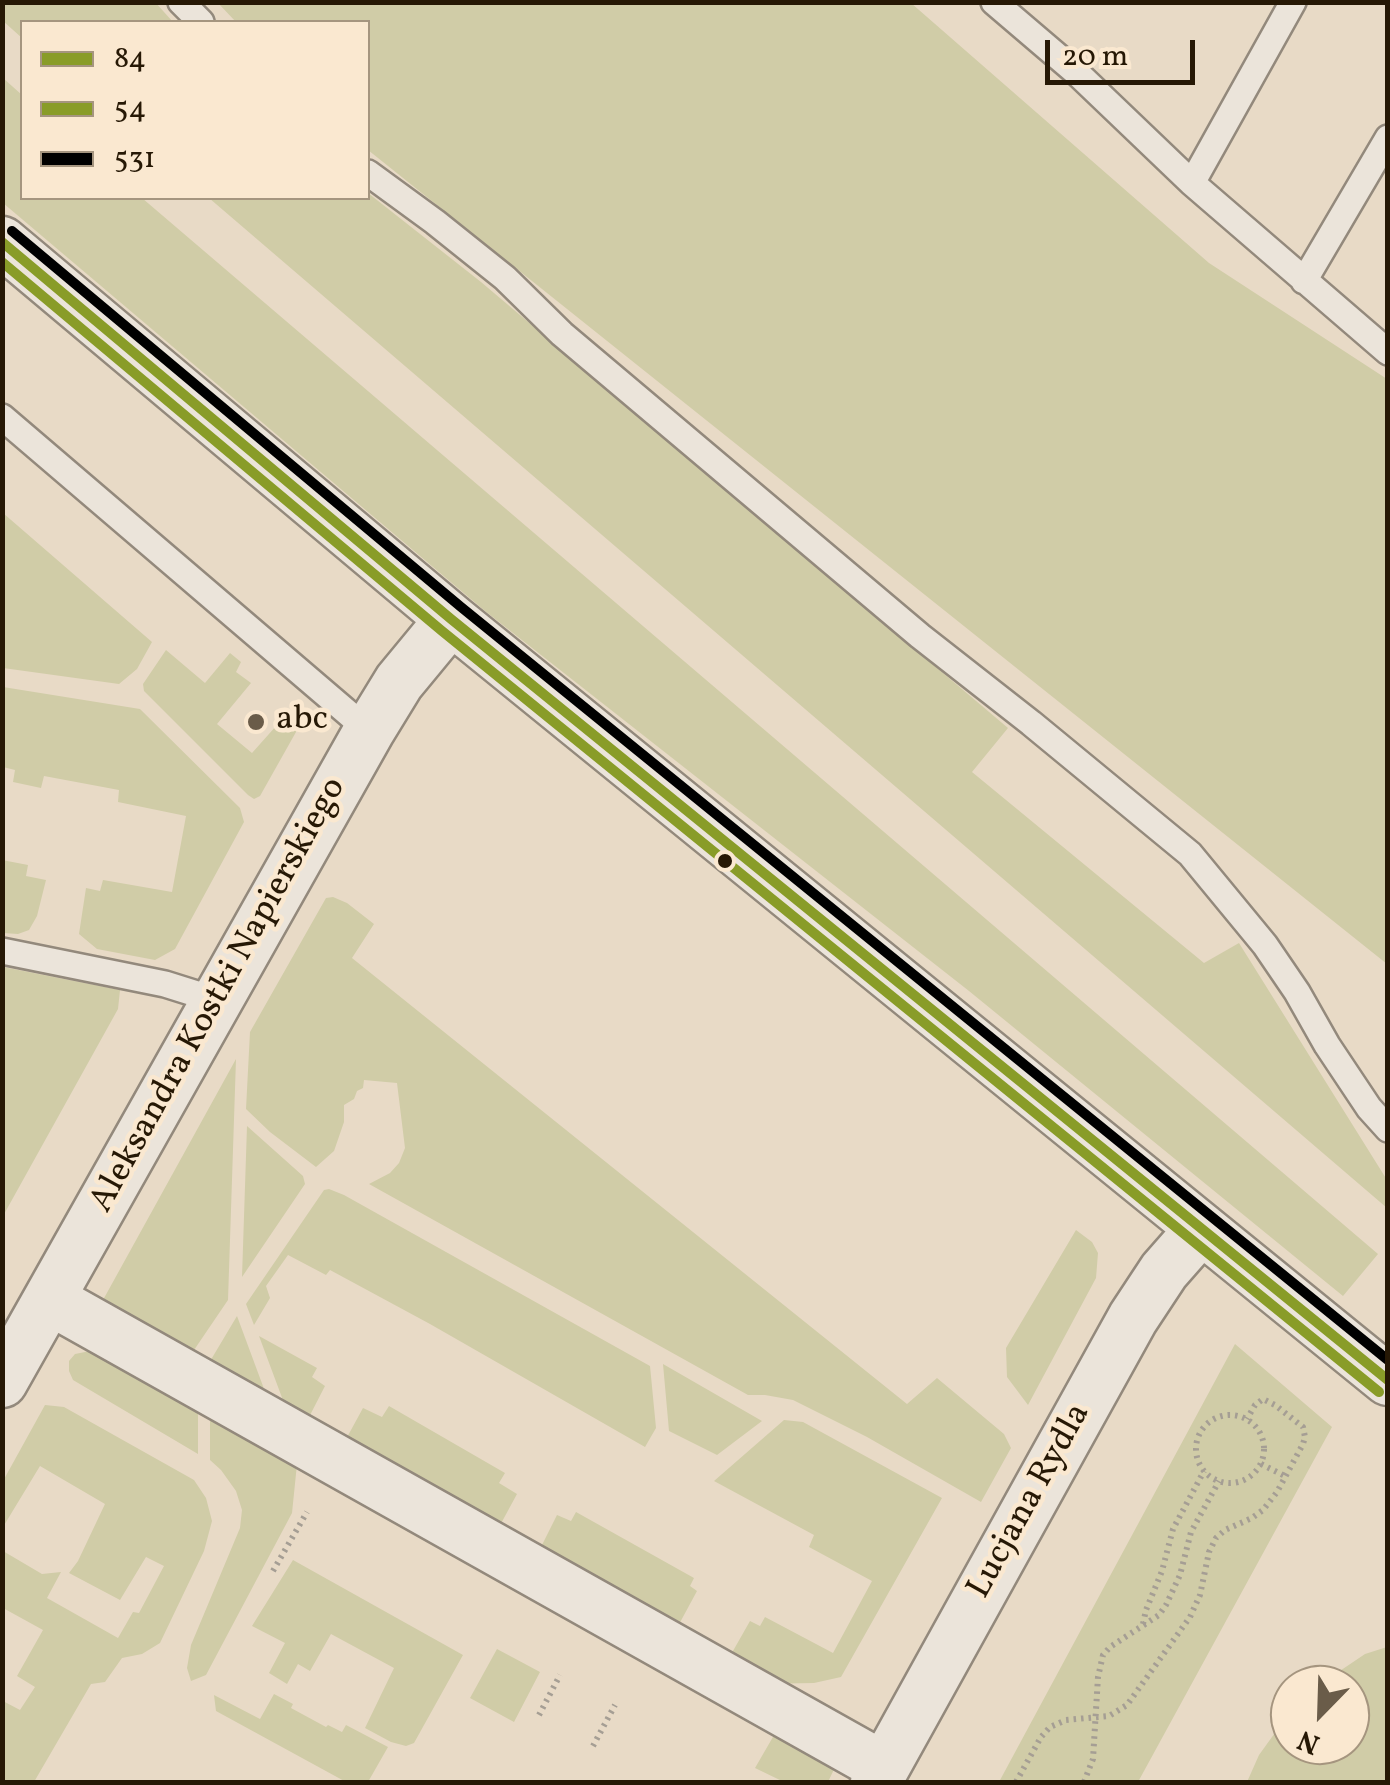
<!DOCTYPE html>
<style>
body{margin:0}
#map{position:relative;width:1390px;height:1785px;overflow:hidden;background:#e8dac6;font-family:Vollkorn,serif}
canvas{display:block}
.frame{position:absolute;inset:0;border:5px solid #261805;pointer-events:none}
.legend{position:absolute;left:20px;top:20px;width:350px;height:180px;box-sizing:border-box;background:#fae8d0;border:2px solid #a5957f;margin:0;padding:12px 18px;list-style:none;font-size:30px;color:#261805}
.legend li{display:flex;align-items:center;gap:20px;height:50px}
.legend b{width:50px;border:2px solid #a5957f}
.north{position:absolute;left:1270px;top:1665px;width:100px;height:100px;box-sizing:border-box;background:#fae8d0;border:2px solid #a5957f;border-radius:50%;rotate:203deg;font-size:28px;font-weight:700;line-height:40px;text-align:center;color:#261805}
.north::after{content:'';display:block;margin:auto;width:35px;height:45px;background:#6a5c49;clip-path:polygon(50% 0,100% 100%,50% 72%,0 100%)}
.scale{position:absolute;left:1045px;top:40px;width:150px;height:45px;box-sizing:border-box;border:5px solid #261805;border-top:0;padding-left:12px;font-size:30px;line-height:35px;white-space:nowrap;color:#261805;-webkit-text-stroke:8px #fae8d0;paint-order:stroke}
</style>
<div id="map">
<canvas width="1390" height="1785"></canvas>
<div class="frame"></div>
<ul class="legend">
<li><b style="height:12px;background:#899c28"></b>84</li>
<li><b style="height:12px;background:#899c28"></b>54</li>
<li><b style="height:12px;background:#000"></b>531</li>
</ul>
<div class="north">N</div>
<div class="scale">20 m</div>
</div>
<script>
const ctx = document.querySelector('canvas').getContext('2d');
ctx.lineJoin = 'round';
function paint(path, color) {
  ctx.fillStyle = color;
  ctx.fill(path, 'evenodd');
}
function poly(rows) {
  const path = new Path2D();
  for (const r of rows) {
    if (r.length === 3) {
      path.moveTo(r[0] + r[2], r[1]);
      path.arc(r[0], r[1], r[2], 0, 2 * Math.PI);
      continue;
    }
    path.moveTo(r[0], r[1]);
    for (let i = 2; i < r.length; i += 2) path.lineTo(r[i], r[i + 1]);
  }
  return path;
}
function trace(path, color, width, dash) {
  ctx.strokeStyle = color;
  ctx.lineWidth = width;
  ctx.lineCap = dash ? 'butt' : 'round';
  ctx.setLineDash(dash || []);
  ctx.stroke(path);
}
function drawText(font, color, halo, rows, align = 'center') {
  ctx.font = font + ' Vollkorn,serif';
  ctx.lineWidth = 9;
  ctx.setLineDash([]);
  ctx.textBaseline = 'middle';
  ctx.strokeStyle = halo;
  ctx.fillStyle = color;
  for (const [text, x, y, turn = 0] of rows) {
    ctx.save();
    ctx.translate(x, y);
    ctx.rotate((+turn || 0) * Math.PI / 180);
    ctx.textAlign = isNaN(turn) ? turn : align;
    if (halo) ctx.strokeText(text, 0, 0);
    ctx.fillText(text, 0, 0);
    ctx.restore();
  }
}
const green = poly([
 [155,2,173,22,22,22,22,38,3,21,3,3],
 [218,3,911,3,1209,263,1387,379,1387,964,368,150,368,22,236,22],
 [3,78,22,95,22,198,142,198,1378,1254,1343,1296,969,991,485,611,3,203],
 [368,193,481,282,1008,728,972,772,1204,963,1239,943,1387,1180,1387,1208,209,198,368,198],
 [3,513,152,642,137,669,119,684,3,668],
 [166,650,205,683,230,653,241,662,236,672,251,683,217,724,252,753,285,716,294,724,296,732,260,796,254,799,248,795,144,691,143,684],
 [3,687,140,709,240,808,244,822,175,949,155,960,97,949,79,934,86,888,100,891,103,880,172,892,186,816,118,802,119,790,44,776,41,788,13,782,15,770,3,767],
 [2,860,28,865,26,876,46,880,37,916,29,930,18,934,3,933],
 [333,897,347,903,374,924,352,958,907,1404,937,1378,1004,1434,1011,1448,981,1502,867,1437,793,1400,765,1395,748,1395,369,1184,390,1173,399,1163,405,1148,397,1083,364,1080,363,1088,357,1091,354,1099,344,1105,344,1122,334,1151,316,1167,270,1132,246,1109,250,1032,326,898],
 [3,967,120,990,118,1009,3,1216],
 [236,1059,228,1300,192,1353,103,1300],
 [247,1126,303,1176,305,1184,242,1277],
 [329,1189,344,1195,650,1366,656,1428,645,1447,430,1324,330,1270,326,1275,288,1255,266,1286,270,1298,254,1325,246,1304,324,1190],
 [1076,1230,1092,1242,1098,1253,1096,1278,1028,1405,1007,1377,1006,1348],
 [237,1316,267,1397,209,1363],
 [259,1336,317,1368,312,1377,325,1386,307,1421,287,1411],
 [1235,1344,1332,1427,1138,1782,999,1782],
 [95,1350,198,1406,198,1454,73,1380,69,1371,69,1361,75,1354],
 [663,1364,762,1421,717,1455,669,1431],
 [45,1405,64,1407,194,1480,206,1498,212,1521,204,1551,160,1643,142,1654,122,1658,105,1682,91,1684,34,1782,3,1782,3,1701,20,1710,35,1687,17,1676,43,1630,3,1608,3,1551,42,1574,61,1572,47,1598,118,1638,133,1612,139,1613,164,1566,146,1557,120,1600,69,1573,78,1561,105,1504,40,1466,3,1527,3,1481],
 [389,1406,505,1473,499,1483,517,1494,498,1529,345,1441,363,1408,382,1417],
 [210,1416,297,1464,292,1513,206,1675,191,1681,187,1668,191,1645,240,1528,242,1510,236,1491,221,1470,210,1460],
 [784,1420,803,1422,942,1498,841,1677,814,1683,759,1684,725,1665,750,1621,760,1626,765,1617,833,1653,872,1581,809,1547,814,1535,714,1481],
 [576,1512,694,1578,690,1586,697,1591,677,1628,539,1551,557,1515,571,1521],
 [293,1560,463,1655,414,1743,406,1746,391,1742,365,1728,394,1668,331,1634,310,1671,298,1664,287,1684,269,1673,285,1643,252,1626],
 [1387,1647,1387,1782,1247,1782,1259,1755,1290,1712,1290,1745,1350,1745,1350,1685,1319,1685,1365,1654],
 [497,1649,540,1672,514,1722,470,1698],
 [274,1694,293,1704,291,1708,326,1727,328,1725,342,1732,346,1725,388,1747,368,1782,346,1782,216,1711,214,1695,260,1719],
 [777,1730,837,1763,828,1782,784,1782,755,1768]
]);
const path = poly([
 [1230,1449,34],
 [1261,1464,1285,1476],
 [273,1571,307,1512],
 [1143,1624,1146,1610,1162,1571,1173,1529,1204,1471],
 [539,1715,560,1675],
 [593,1746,615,1705],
 [1016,1782,1041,1737,1050,1727,1066,1720,1109,1716,1127,1705,1190,1617,1200,1595,1209,1552,1216,1538,1225,1530,1252,1518,1263,1510,1277,1492,1303,1444,1305,1437,1303,1427,1275,1405,1263,1399,1255,1405,1247,1419],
 [1084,1782,1093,1759,1098,1677,1103,1655,1110,1647,1159,1615,1166,1605,1180,1575,1191,1532,1219,1481]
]);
const service = poly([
 [181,2,201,22],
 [994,2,1076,72,1192,183,1388,352],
 [368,173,435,222,505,278,562,334,920,636,1031,723,1190,854,1265,945,1297,992,1327,1045,1369,1108,1388,1129],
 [1192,183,1293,2],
 [1304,281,1388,138],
 [2,417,369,731],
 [2,951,165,984,219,1001]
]);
const minor = poly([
 [2,242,451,619,1388,1380],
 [49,1299,883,1767],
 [2,1382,369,731,399,682,451,619],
 [876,1782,1133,1318,1164,1271,1200,1230]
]);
const bus1 = poly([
 [2,242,451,619,1388,1380]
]);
const bus2 = poly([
 [2,262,442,631,1379,1392]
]);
const bus3 = poly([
 [12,231,461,607,1388,1360]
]);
const markers = [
 [256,722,10,"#6a5c49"],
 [725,861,9,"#261805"]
];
const poiNames = [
 ["abc",276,722]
];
const streetNames = [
 ["Aleksandra Kostki Napierskiego",220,996,-61],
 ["Lucjana Rydla",1031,1502,-61]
];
paint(green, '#d0cca7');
trace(service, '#93897c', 30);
trace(minor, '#93897c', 55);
trace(path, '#a59e94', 6, [2.5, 5]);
trace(service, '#ebe4da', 25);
trace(minor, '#ebe4da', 50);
trace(bus1, '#899c28', 10);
trace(bus2, '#899c28', 10);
trace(bus3, '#000', 10);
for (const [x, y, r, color] of markers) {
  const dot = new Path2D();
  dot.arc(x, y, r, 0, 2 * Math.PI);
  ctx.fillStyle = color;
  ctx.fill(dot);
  trace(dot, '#fae8d0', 4);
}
drawText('35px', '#261805', '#fae8d0', poiNames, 'left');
drawText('35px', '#261805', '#fae8d0', streetNames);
</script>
